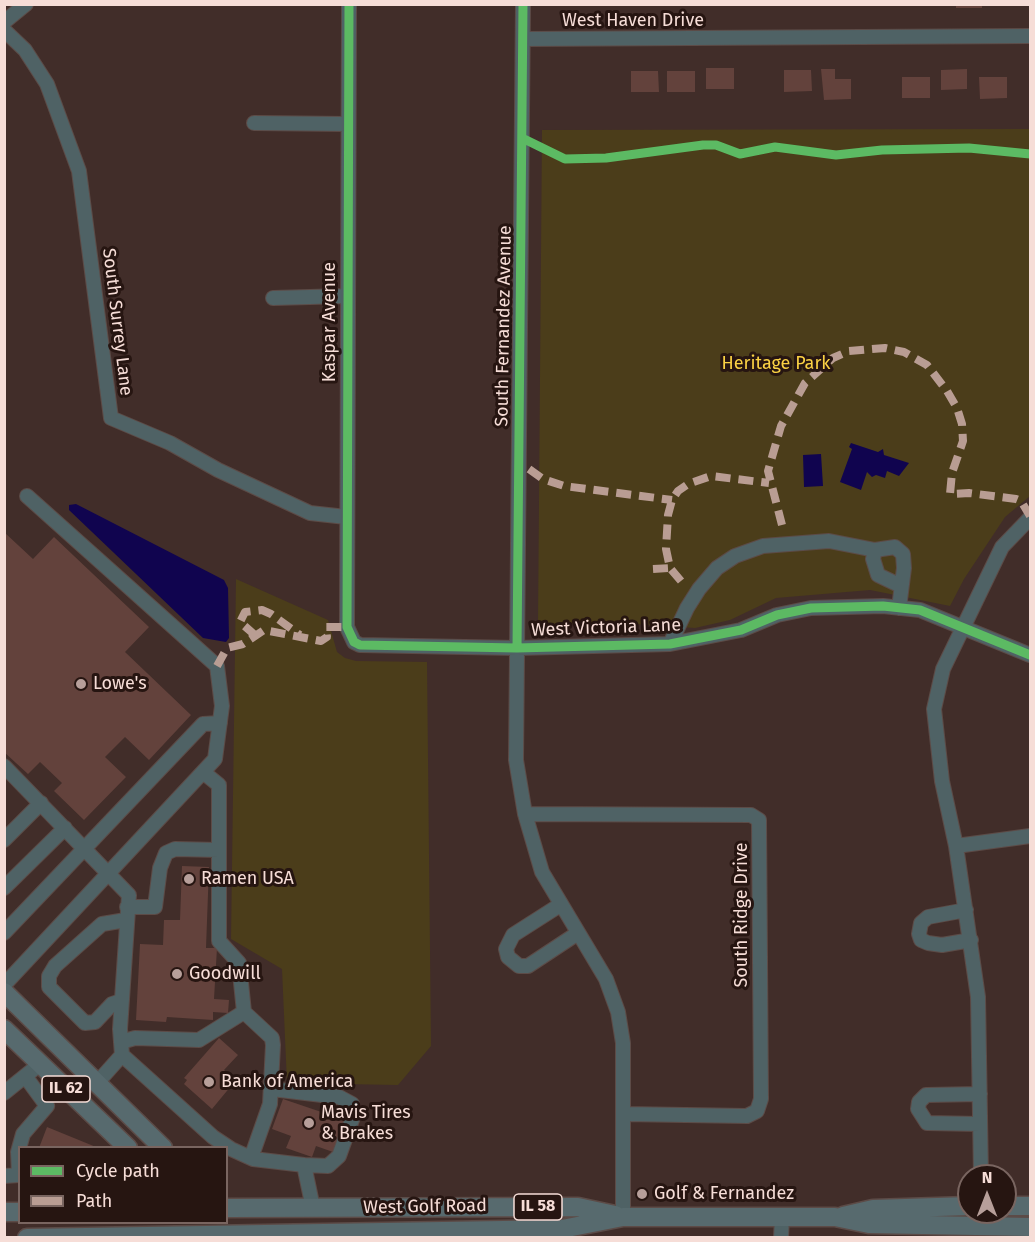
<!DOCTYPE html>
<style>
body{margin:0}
#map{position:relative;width:1035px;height:1242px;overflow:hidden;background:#412d29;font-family:"Fira Sans",sans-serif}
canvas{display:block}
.frame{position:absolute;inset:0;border:6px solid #f6ddd7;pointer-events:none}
.legend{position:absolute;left:18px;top:1146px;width:210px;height:78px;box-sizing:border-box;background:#261511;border:2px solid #796560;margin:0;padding:8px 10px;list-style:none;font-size:18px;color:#f6ddd7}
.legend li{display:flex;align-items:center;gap:12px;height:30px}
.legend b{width:30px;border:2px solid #796560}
.north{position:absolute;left:957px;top:1164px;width:60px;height:60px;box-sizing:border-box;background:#261511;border:2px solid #796560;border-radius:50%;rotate:0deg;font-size:16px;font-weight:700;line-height:24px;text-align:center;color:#f6ddd7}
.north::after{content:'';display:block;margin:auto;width:21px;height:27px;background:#b79f9a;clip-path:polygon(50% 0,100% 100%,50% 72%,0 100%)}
</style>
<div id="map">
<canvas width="1035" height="1242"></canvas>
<div class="frame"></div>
<ul class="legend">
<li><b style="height:8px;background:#5cba63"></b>Cycle path</li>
<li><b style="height:8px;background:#b99d93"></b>Path</li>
</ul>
<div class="north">N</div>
</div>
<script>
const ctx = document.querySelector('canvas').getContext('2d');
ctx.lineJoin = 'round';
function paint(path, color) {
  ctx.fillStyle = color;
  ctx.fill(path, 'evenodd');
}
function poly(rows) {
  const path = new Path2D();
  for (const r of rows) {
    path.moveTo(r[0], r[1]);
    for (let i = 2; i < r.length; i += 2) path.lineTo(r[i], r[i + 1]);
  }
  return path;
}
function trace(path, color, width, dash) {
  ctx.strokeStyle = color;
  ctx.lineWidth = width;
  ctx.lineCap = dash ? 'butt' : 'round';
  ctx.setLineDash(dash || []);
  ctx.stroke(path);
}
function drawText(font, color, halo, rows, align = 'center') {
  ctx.font = font + ' "Fira Sans",sans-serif';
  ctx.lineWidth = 6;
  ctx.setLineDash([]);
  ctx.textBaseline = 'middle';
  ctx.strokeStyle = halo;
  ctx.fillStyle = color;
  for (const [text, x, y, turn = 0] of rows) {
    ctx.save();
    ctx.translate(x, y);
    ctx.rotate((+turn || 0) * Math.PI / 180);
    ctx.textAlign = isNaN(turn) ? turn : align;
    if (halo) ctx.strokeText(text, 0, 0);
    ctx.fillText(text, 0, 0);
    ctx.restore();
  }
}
const green = poly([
 [1030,129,1030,496,1005,517,964,579,950,606,870,590,776,598,730,620,695,628,635,624,538,624,542,130],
 [236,579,328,620,337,652,345,658,356,661,427,662,431,1046,398,1085,287,1083,282,969,231,939]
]);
const water = poly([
 [851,443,878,452,883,449,884,455,909,463,899,476,887,471,885,478,876,475,872,477,867,472,861,490,840,482,852,449,849,447],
 [821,454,823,486,804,487,803,455],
 [76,504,224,580,228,588,229,638,226,642,203,638,69,510,69,505]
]);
const building = poly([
 [956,4,982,4,982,8,956,8],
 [706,68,734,68,734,89,706,89],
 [821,69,835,69,835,79,851,79,851,99,824,100],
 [967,69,967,89,941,90,941,70],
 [784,70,811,70,812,91,784,92],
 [631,71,658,71,659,92,631,92],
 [667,71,695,71,695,92,667,92],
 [902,77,930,77,930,98,902,98],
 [979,77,1007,77,1007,98,980,99],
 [4,532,33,559,54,537,149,627,125,652,191,715,149,760,125,737,105,757,126,777,84,820,54,791,62,783,40,762,28,774,4,752],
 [182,866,209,867,206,948,217,948,214,999,229,1000,228,1013,213,1012,213,1020,167,1017,166,1022,136,1020,140,944,163,945,164,920,180,920],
 [219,1038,238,1055,224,1070,236,1080,212,1109,184,1084,187,1080,184,1078],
 [283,1099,336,1117,339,1108,347,1110,333,1152,316,1146,312,1157,286,1148,291,1136,272,1129],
 [47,1127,96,1147,96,1148,39,1148]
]);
const minor = poly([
 [349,4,347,627,354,642,360,645,517,648,670,644,741,630,777,615,811,608,883,606,920,610,1030,655],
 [523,4,516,760,525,814,542,872,606,979,618,1012,623,1043,623,1217],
 [4,22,26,4],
 [4,30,25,50,47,84,79,171,111,418,170,443,218,470,310,513,346,517],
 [523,39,1030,36],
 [254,123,347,124],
 [273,298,346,296],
 [899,608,904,568,903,554,895,547,875,550,873,559,878,575,901,586],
 [670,644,687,608,699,589,717,568,735,556,763,546,829,541,875,550],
 [4,766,129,895,120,1029,122,1055,97,1083],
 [203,772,219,785,219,941,239,963,244,1012,272,1038,273,1045,270,1104,251,1158],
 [525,814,751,815,759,820,761,1099,757,1111,747,1116,624,1114],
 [4,840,41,803],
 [956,846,1030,836],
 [4,888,65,828],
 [560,905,513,935,506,949,508,957,519,966,528,966,578,933],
 [127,907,155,907,160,868,166,853,175,849,219,850],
 [966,910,928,917,921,923,919,934,921,940,928,943,942,945,971,940],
 [4,933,203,724,220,723],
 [4,985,215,759,222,706,217,666,27,496],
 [121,1001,112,1004,95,1022,85,1023,49,987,49,976,55,966,102,924,126,920],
 [121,1042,135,1038,199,1040,244,1012],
 [122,1055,213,1137,231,1149,253,1159,304,1165,313,1208],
 [272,1089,339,1097,352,1104,353,1117,339,1156,328,1166,304,1165],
 [4,1093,40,1064],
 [980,1094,926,1095,919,1102,918,1109,927,1123,980,1124],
 [4,1176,19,1175,18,1152,23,1134,47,1106,25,1076],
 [981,1176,978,997,956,846,942,781,934,709,943,669,1002,547,1030,518],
 [781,1238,782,1217]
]);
const major = poly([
 [4,992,163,1148],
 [4,1029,128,1148],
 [1005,1206,1030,1206],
 [226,1208,578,1207,615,1215],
 [4,1212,20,1212],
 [843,1216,873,1209,969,1206],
 [27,1238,562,1229,623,1217,835,1217,869,1224,1030,1227]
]);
const quiet = poly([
 [529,469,543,479,564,486,672,500],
 [782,525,768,471,781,426,805,383,833,358,849,351,885,348,904,352,927,365,947,391,957,408,962,424,963,441,952,473,950,494,969,493,1016,499,1021,501,1030,516],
 [653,569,670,568],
 [681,581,670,568,666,549,668,515,672,500,678,491,688,484,711,476,769,483],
 [256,636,240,622,245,612,262,610,271,614,300,635],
 [217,666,227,648,243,644,264,630,321,641,327,637,326,627,347,627]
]);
const cycleway = poly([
 [349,4,347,627,354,642,360,645,517,648,670,644,741,630,777,615,811,608,883,606,920,610,1030,655],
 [522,138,565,159,606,158,703,145,716,145,740,154,775,147,836,155,882,150,969,148,1030,154],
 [517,648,523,4]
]);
const markers = [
 [81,684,6,"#b79f9a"],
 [189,879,6,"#b79f9a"],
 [177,974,6,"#b79f9a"],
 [209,1082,6,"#b79f9a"],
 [309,1123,6,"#b79f9a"],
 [642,1194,6,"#b79f9a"]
];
const shields = [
 [66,1089,48],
 [538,1207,48]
];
const shieldNames = [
 ["IL 62",66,1089],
 ["IL 58",538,1207]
];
const streetNames = [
 ["West Haven Drive",633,21],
 ["South Surrey Lane",117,322,83],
 ["Kaspar Avenue",330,322,-90],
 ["South Fernandez Avenue",504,326,-89],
 ["West Victoria Lane",606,628,-2],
 ["South Ridge Drive",742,915,-90],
 ["West Golf Road",425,1207,-1]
];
const parkNames = [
 ["Heritage Park",776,364]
];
const poiNames = [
 ["Lowe's",93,684],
 ["Ramen USA",201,879],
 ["Goodwill",189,974],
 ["Bank of America",221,1082],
 ["Mavis Tires",321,1113],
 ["& Brakes",321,1134],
 ["Golf & Fernandez",654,1194]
];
paint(green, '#4b3d1a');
paint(water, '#10044f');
paint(building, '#63423c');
trace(minor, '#5c4b47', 16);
trace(major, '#5c4b47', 21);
trace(minor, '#4f6265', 14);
trace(major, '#576a6e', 18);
trace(quiet, '#b99d93', 8, [15, 8]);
trace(cycleway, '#5cba63', 9);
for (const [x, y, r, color] of markers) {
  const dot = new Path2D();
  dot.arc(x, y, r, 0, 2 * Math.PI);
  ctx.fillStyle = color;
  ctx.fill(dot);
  trace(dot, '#261511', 2);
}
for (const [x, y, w] of shields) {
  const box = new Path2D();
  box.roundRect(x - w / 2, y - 13, w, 26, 4.5);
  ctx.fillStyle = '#261511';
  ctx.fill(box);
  trace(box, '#f6ddd7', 1.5);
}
drawText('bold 16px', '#f6ddd7', null, shieldNames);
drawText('18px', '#f6ddd7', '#261511', streetNames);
drawText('18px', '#fad144', '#261511', parkNames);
drawText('18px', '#f6ddd7', '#261511', poiNames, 'left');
</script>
